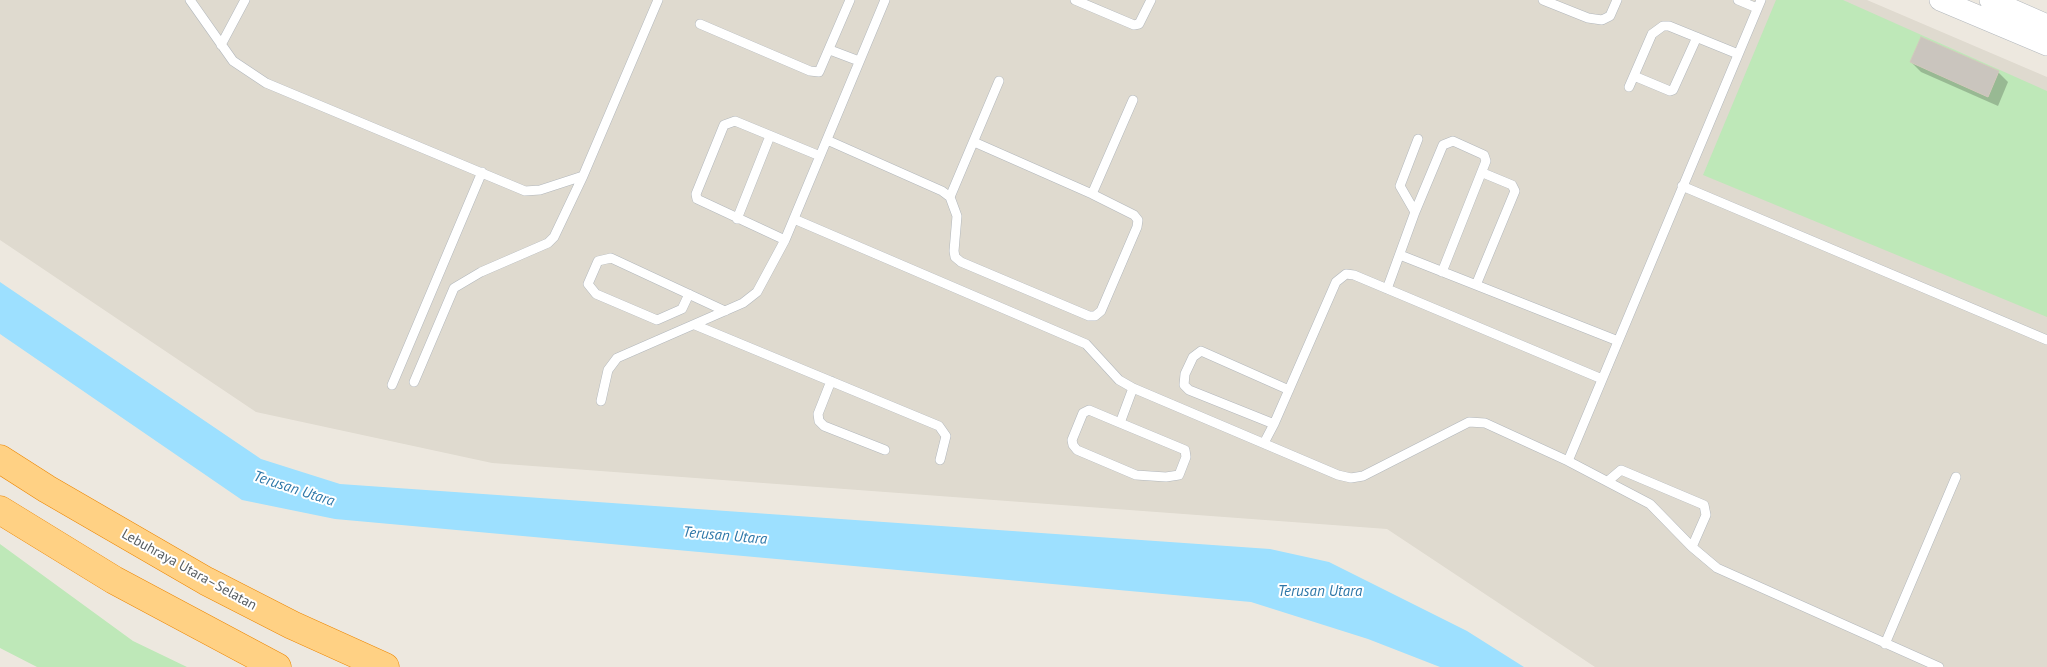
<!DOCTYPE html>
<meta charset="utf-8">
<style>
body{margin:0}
canvas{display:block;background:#ede8df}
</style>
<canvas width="2047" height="667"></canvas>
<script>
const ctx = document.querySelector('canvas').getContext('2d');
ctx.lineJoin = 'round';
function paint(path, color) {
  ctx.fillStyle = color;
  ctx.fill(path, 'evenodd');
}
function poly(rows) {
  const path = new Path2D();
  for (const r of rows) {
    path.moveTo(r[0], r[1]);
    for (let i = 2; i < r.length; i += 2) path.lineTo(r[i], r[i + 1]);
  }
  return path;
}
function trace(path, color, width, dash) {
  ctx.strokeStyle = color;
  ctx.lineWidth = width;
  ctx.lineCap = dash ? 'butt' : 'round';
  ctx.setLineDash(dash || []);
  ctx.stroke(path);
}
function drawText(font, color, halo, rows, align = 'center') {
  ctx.font = font + ' "PT Sans",sans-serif';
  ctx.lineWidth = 4;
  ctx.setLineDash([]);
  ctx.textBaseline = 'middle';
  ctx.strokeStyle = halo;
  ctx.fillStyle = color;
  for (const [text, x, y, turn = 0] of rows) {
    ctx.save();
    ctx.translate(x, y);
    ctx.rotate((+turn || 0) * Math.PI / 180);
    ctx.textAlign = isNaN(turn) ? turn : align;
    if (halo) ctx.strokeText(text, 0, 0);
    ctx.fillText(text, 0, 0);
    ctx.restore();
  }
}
const education = poly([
 [0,0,1867,0,2047,77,2047,667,1595,667,1387,529,492,463,256,412,0,240]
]);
const green = poly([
 [1776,0,1843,0,2047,91,2047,317,1703,175],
 [0,544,133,641,187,667,37,667,0,648]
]);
const water = poly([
 [0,282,261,459,340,484,1270,549,1329,562,1467,631,1524,667,1440,667,1368,639,1251,602,335,519,242,500,0,334]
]);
const shadow = poly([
 [1911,62,1998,72,2008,82,1998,106,1921,72]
]);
const building = poly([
 [1921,37,1999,71,1988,97,1910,62,1921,37]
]);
const service = poly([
 [190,0,233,61,266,83,525,191,540,190,583,176],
 [1075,0,1134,25,1139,24,1151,0],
 [1543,0,1588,18,1602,20,1610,16,1617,0],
 [1738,0,1757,8],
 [700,24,810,71,819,72,850,0],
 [221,45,245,0],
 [830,50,859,61],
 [1634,76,1670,91,1673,90,1697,37],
 [1629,87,1652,34,1663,26,1669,26,1738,54],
 [827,140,942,191,950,197,957,216,954,251,955,257,961,262,1089,316,1095,316,1101,311,1137,227,1138,220,1134,215,1092,194,974,142],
 [1682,186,2047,340],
 [1092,194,1133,100],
 [950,197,999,81],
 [1415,212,1400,186,1418,139],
 [737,219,770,136],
 [794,219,1086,344,1119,380,1133,388,1338,475,1351,478,1363,476,1469,422,1485,423,1568,461,1650,504,1692,547,1717,568,1939,667],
 [785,240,697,199,696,194,724,125,735,121,820,156],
 [1400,255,1618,341],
 [1476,285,1515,191,1512,185,1483,173],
 [1387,289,1415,212,1443,145,1453,141,1484,155,1486,161,1442,272],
 [689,294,682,309,657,320,596,294,588,284,598,261,611,258,725,311],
 [695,325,939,426,946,436,940,460],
 [831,381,818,414,819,421,824,426,885,450],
 [414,382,454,288,481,272,548,243,554,237,583,176,658,0],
 [392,385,482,172],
 [601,401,608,370,617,358,743,303,757,292,785,240,885,0],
 [1120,423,1089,410,1083,413,1072,440,1073,445,1077,450,1136,475,1166,477,1179,475,1186,457,1185,450,1120,423,1133,388],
 [1274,424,1189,390,1184,385,1185,374,1193,357,1201,351,1289,390],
 [1264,443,1274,424,1336,282,1346,274,1354,275,1602,379],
 [1568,461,1761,0],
 [1608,481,1621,470,1704,505,1706,515,1692,547],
 [1885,644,1956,477]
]);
const tertiary = poly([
 [1940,0,2047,45],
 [1990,0,2047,25]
]);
const motorway = poly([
 [0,459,47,489,206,581,292,625,385,667],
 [0,510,114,580,277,667]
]);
const streetNames = [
 ["Lebuhraya Utara–Selatan",189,570,29]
];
const waterNames = [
 ["Terusan Utara",294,489,18],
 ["Terusan Utara",725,536,5],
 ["Terusan Utara",1320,592]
];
paint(education, '#dfdacf');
paint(green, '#bee8b8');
paint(water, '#9de0ff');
paint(shadow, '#0003');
paint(building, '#cac5be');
trace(building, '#d2c9bd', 1);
trace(service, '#b2b7bc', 10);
trace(tertiary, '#b2b7bc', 22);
trace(motorway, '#ec8600', 29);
trace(service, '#fff', 9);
trace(tertiary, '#fff', 21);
trace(motorway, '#ffd184', 28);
drawText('14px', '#585e62', '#fff', streetNames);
drawText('italic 15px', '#2d77a8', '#fff', waterNames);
</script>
